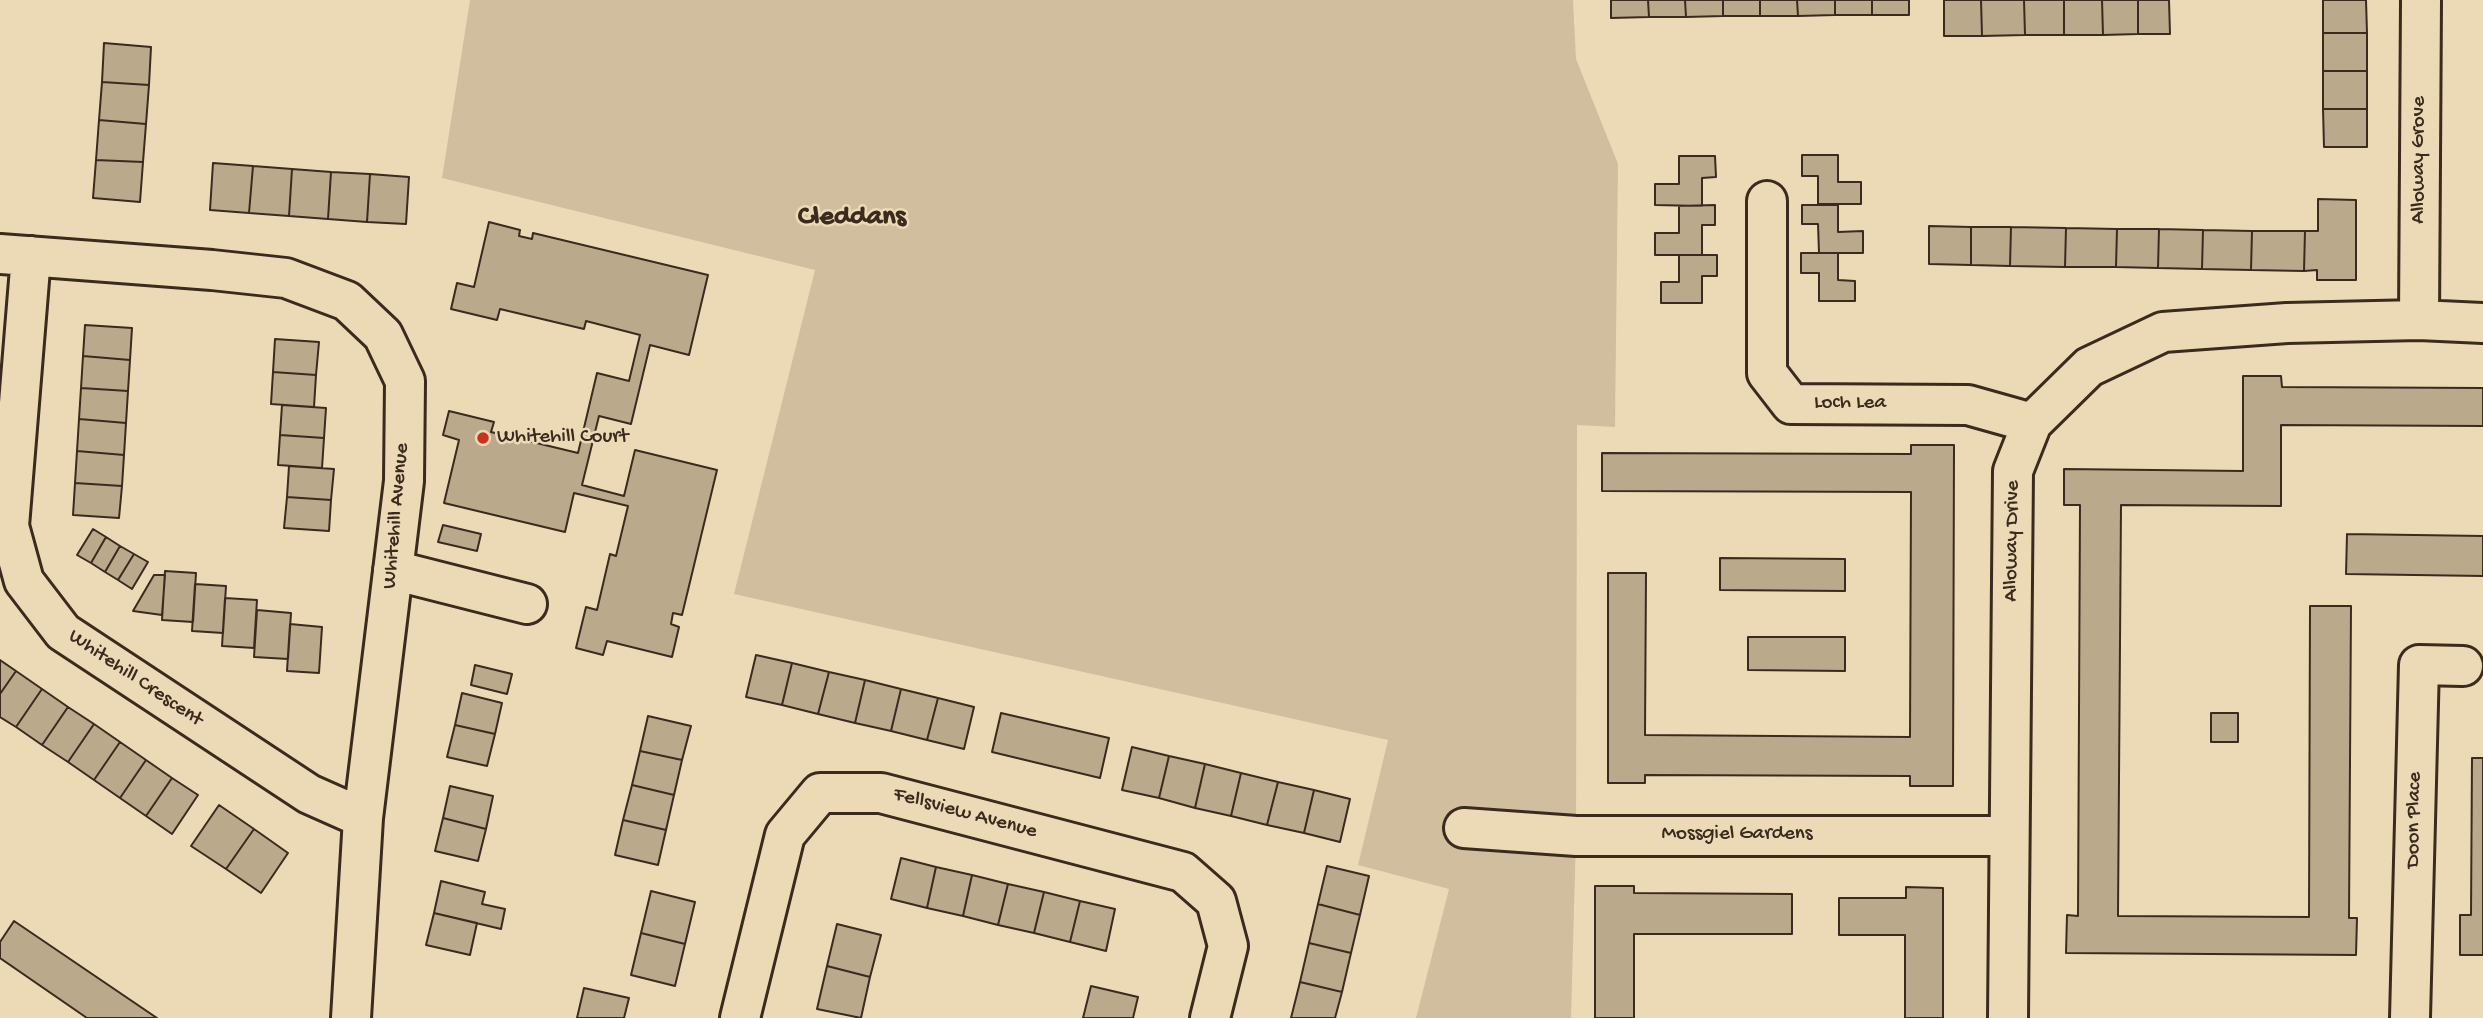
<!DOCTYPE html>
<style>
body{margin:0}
canvas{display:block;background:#ecdab7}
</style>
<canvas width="2483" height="1018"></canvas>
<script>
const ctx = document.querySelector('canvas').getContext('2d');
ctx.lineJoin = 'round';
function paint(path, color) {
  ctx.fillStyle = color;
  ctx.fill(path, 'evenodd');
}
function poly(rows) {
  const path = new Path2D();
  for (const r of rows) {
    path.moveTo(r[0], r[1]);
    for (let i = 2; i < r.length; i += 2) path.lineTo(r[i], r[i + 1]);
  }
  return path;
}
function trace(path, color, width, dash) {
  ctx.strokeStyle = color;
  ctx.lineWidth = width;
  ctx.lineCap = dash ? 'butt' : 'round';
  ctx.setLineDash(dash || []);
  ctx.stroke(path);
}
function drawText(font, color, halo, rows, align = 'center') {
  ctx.font = font + ' "Gochi Hand",sans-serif';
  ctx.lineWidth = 5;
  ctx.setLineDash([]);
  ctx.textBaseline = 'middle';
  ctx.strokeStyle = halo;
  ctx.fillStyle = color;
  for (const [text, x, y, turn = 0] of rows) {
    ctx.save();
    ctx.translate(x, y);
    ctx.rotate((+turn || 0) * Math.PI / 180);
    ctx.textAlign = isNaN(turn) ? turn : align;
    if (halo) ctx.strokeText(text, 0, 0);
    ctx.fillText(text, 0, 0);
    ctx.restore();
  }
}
const green = poly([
 [470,0,1573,0,1576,59,1618,164,1615,427,1577,425,1576,836,1571,1018,1416,1018,1449,889,1358,865,1388,740,734,594,815,270,442,178]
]);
const building = poly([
 [1611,0,1648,0,1649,17,1611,18,1611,0],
 [1648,0,1685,0,1686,17,1649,17,1648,0],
 [1685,0,1723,0,1723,16,1686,17,1685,0],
 [1723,0,1760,0,1760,16,1723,16,1723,0],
 [1760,0,1797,0,1798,16,1760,16,1760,0],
 [1797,0,1835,0,1835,15,1798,16,1797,0],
 [1835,0,1872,0,1872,15,1835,15,1835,0],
 [1872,0,1909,0,1909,15,1872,15,1872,0],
 [1944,0,1981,0,1982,36,1944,36,1944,0],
 [1981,0,2024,0,2025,35,1982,36,1981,0],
 [2024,0,2064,0,2064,35,2025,35,2024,0],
 [2064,0,2102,0,2103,35,2064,35,2064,0],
 [2102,0,2138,0,2138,34,2103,35,2102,0],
 [2138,0,2169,0,2170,34,2138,34,2138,0],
 [2323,0,2366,0,2367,33,2323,33,2323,0],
 [2323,33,2367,33,2367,71,2323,71,2323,33],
 [104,43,151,47,149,85,102,82,104,43],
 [2323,71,2367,71,2367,109,2323,109,2323,71],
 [102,82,149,85,146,124,99,120,102,82],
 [2323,109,2367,109,2367,147,2324,147,2323,109],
 [99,120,146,124,143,162,96,160,99,120],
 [1802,155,1838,155,1838,182,1861,182,1861,204,1818,204,1818,176,1802,176,1802,155],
 [1679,156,1715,156,1716,177,1702,178,1702,206,1655,205,1655,184,1679,184,1679,156],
 [96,160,143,162,140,202,93,198,96,160],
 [213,163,253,166,249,213,210,210,213,163],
 [253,166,292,169,289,216,249,213,253,166],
 [292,169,331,172,328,219,289,216,292,169],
 [331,172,370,174,367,222,328,219,331,172],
 [370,174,409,177,406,224,367,222,370,174],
 [2318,199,2356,200,2356,280,2317,280,2317,270,2304,271,2305,231,2318,231,2318,199],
 [1715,205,1715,225,1702,225,1702,255,1655,255,1655,233,1679,233,1679,206,1715,205],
 [1802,205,1838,205,1838,232,1863,231,1863,253,1819,253,1818,224,1802,224,1802,205],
 [489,222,520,230,519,236,532,239,533,233,708,275,689,355,650,345,631,424,599,416,582,485,624,496,635,450,717,470,682,615,673,613,671,624,679,627,672,657,607,641,603,655,576,648,586,607,597,610,610,554,616,556,628,506,574,493,565,532,444,503,459,440,443,435,449,411,494,422,491,432,578,453,597,373,629,381,640,335,586,321,584,329,500,309,497,320,451,309,457,283,474,287,489,222],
 [1929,226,1971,227,1971,265,1929,264,1929,226],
 [1971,227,2011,227,2010,266,1971,265,1971,227],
 [2011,227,2066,228,2065,267,2010,266,2011,227],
 [2066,228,2117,229,2116,267,2065,267,2066,228],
 [2117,229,2159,229,2158,268,2116,267,2117,229],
 [2159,229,2203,230,2202,269,2158,268,2159,229],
 [2203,230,2252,231,2251,270,2202,269,2203,230],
 [2252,231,2305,231,2304,271,2251,270,2252,231],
 [1801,253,1838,253,1838,280,1855,281,1855,301,1819,301,1819,273,1801,273,1801,253],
 [1679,255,1717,255,1717,276,1702,276,1702,303,1661,303,1661,282,1679,282,1679,255],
 [85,325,132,328,130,360,83,356,85,325],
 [275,339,319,342,316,375,273,372,275,339],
 [83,356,130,360,128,391,81,388,83,356],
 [273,372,316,375,314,407,271,404,273,372],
 [2243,376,2281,376,2282,387,2483,388,2483,426,2281,425,2281,506,2121,505,2118,916,2309,917,2310,606,2351,606,2349,918,2357,918,2356,955,2066,953,2067,915,2078,916,2080,505,2064,505,2064,469,2243,471,2243,376],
 [81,388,128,391,126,423,79,419,81,388],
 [282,405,326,408,324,438,280,435,282,405],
 [79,419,126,423,124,455,77,451,79,419],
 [280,435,324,438,322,468,278,465,280,435],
 [1911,445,1954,445,1953,786,1910,786,1910,776,1645,775,1645,783,1608,783,1608,573,1646,573,1645,735,1910,737,1911,492,1602,491,1602,453,1911,454,1911,445],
 [77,451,124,455,122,486,75,483,77,451],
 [289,466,334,469,331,500,287,497,289,466],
 [75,483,122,486,119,518,73,515,75,483],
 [287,497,331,500,329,531,284,528,287,497],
 [443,525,481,534,477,551,438,542,443,525],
 [93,529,106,537,91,563,77,555,93,529],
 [2347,534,2483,536,2483,576,2346,574,2347,534],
 [106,537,120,546,105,572,91,563,106,537],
 [120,546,134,554,118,580,105,572,120,546],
 [134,554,148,562,132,589,118,580,134,554],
 [1720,558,1845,559,1845,591,1720,590,1720,558],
 [165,571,196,573,193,622,162,620,165,571],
 [154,575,165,575,162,615,133,611,154,575],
 [195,584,226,586,223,633,192,631,195,584],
 [225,598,257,600,254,648,222,646,225,598],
 [257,610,291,613,288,659,254,657,257,610],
 [290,624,322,627,319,673,287,671,290,624],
 [1748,637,1845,637,1845,671,1748,670,1748,637],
 [756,655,792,663,782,705,746,697,756,655],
 [0,660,16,671,0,694,0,660],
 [792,663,829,672,818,714,782,705,792,663],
 [475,665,512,674,507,694,471,685,475,665],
 [16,671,42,689,16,727,0,717,0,694,16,671],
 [829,672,865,680,855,723,818,714,829,672],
 [865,680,901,689,891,731,855,723,865,680],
 [42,689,68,707,42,745,16,727,42,689],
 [901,689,938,698,927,740,891,731,901,689],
 [462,693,502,703,495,734,455,725,462,693],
 [938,698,974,707,964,749,927,740,938,698],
 [68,707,94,724,68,762,42,745,68,707],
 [1001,713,1109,738,1100,778,992,752,1001,713],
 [2211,713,2238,713,2238,742,2211,742,2211,713],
 [648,716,691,726,682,760,640,751,648,716],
 [94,724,120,742,94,780,68,762,94,724],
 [455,725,495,734,487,766,447,757,455,725],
 [120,742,146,760,120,798,94,780,120,742],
 [1132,747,1169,756,1159,798,1122,790,1132,747],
 [640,751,682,760,674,795,632,785,640,751],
 [1169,756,1205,764,1195,808,1159,798,1169,756],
 [2472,758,2483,758,2483,955,2460,955,2460,915,2471,915,2472,758],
 [146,760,172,778,146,816,120,798,146,760],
 [1205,764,1241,773,1231,816,1195,808,1205,764],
 [1241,773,1278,782,1267,825,1231,816,1241,773],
 [172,778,198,795,172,834,146,816,172,778],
 [1278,782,1314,790,1304,833,1267,825,1278,782],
 [632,785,674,795,666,830,623,820,632,785],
 [450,786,493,796,486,829,443,818,450,786],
 [1314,790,1350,799,1340,842,1304,833,1314,790],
 [219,805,254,829,226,869,191,846,219,805],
 [443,818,486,829,478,861,435,851,443,818],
 [623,820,666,830,658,865,615,855,623,820],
 [254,829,288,853,261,893,226,869,254,829],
 [901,858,936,867,927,908,891,899,901,858],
 [1327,866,1369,876,1360,915,1318,904,1327,866],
 [936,867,972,875,963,916,927,908,936,867],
 [972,875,1008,884,998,925,963,916,972,875],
 [441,881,485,892,482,904,505,909,501,929,434,913,441,881],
 [1008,884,1044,892,1034,933,998,925,1008,884],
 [1595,886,1634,886,1634,893,1792,894,1792,934,1634,934,1634,1018,1595,1018,1595,886],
 [1906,887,1943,888,1943,1018,1905,1018,1905,935,1839,935,1839,898,1906,898,1906,887],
 [651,891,695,902,685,944,641,933,651,891],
 [1044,892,1080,901,1070,942,1034,933,1044,892],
 [1080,901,1115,909,1106,951,1070,942,1080,901],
 [1318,904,1360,915,1351,953,1309,943,1318,904],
 [434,913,477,923,470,955,426,945,434,913],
 [14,921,157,1018,87,1018,0,958,0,942,14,921],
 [837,924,881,935,870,977,827,966,837,924],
 [641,933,685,944,675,986,631,975,641,933],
 [1309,943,1351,953,1342,992,1300,982,1309,943],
 [827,966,870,977,861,1018,817,1009,827,966],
 [1300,982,1342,992,1335,1018,1291,1018,1300,982],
 [1091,986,1138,997,1133,1018,1083,1018,1091,986],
 [584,988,629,998,624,1018,577,1018,584,988]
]);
const minor = poly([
 [1767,201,1767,373,1791,404,1968,405,2032,423],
 [0,254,212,270,286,278,347,301,383,335,405,381,404,481,363,818,351,1018],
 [31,256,9,526,24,581,63,632,309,794,363,818],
 [2419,320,2421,0],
 [393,570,527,604],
 [1464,828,1576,836,2009,836],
 [740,1018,785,835,820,793,881,793,1183,872,1216,901,1228,946,1210,1018],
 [2008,1018,2013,471,2032,423,2089,367,2163,332,2287,323,2419,320,2483,323],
 [2410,1018,2419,665,2463,666]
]);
const markers = [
 [483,438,7,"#c8321e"]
];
const streetNames = [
 ["Alloway Grove",2420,160,-90],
 ["Loch Lea",1850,404],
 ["Whitehill Avenue",397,516,-85],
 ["Alloway Drive",2013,541,-89],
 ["Whitehill Crescent",135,679,34],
 ["Fellsview Avenue",965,814,15],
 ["Doon Place",2415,820,-89],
 ["Mossgiel Gardens",1737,835]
];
const poiNames = [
 ["Whitehill Court",497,438]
];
const districtNames = [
 ["Cleddans",852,219]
];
paint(green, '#d0be9e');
paint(building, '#bba98c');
trace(building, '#3b2a1e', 2);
trace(minor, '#3b2a1e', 44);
trace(minor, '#ecdab7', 38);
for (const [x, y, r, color] of markers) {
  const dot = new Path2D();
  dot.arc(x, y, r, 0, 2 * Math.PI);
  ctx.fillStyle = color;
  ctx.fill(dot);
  trace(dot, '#ecdab7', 2.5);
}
drawText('21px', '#3b2a1e', '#ecdab7', streetNames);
drawText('21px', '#3b2a1e', '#ecdab7', poiNames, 'left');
drawText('bold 28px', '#3b2a1e', '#ecdab7', districtNames);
</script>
